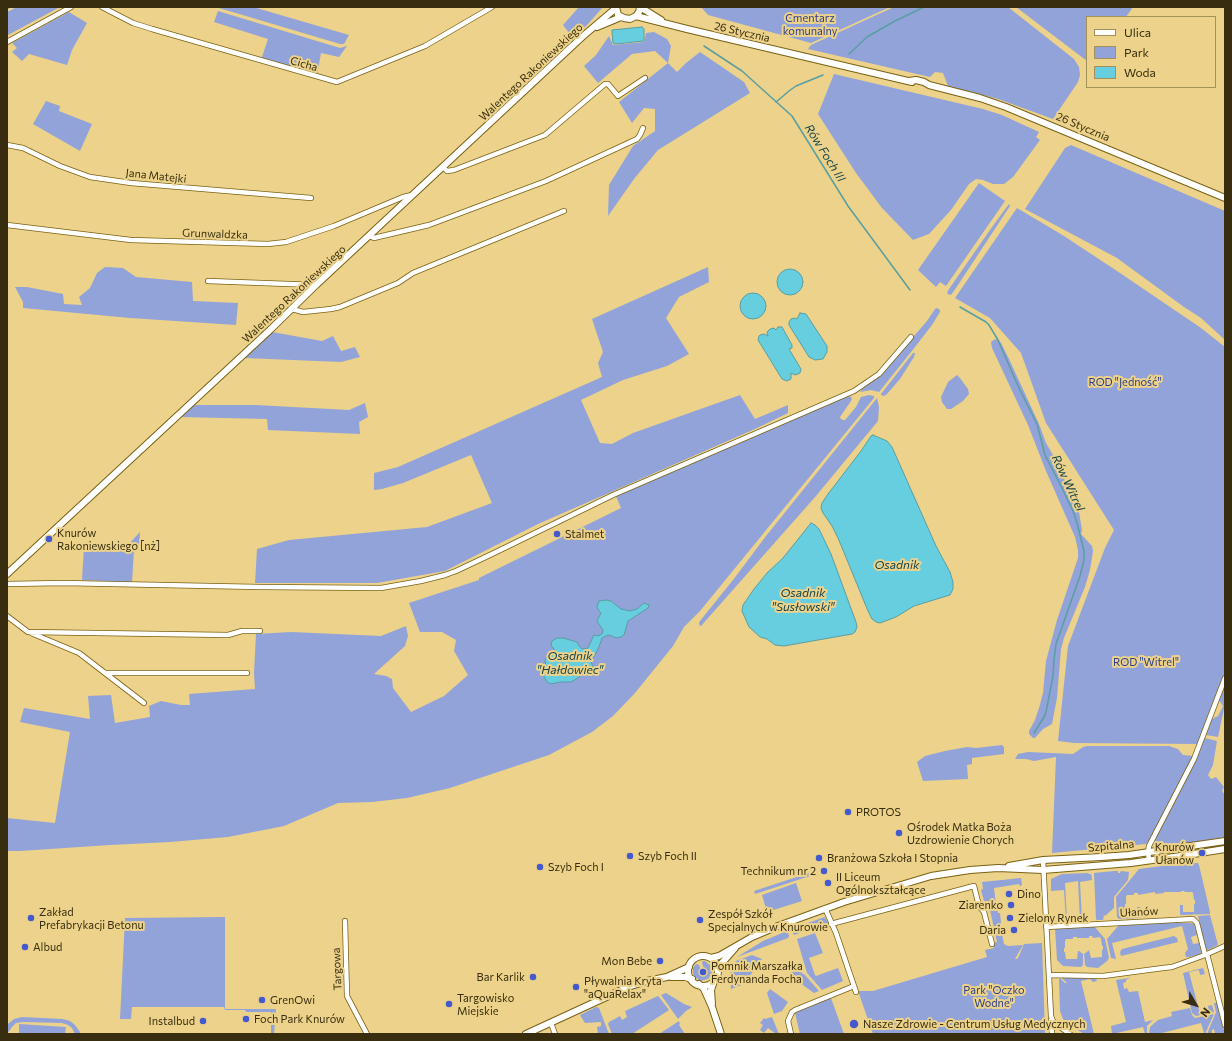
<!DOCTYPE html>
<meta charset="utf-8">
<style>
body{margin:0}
#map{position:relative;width:1232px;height:1041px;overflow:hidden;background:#ecd28a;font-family:Commissioner,sans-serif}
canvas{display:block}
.frame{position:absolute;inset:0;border:8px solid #382e0f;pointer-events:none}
.legend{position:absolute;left:1086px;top:16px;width:130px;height:72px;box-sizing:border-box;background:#ecd28a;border:1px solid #a49059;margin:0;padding:5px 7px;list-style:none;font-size:12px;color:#382e0f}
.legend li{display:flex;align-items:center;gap:8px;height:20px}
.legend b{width:20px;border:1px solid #a49059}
.north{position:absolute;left:1176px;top:985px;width:40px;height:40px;-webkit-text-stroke:3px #ecd28a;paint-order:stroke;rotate:128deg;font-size:11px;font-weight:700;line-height:16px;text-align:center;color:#382e0f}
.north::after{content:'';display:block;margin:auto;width:14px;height:18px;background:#382e0f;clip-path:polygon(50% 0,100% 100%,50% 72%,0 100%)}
</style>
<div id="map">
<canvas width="1232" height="1041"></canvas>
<div class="frame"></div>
<ul class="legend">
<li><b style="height:5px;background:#fff"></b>Ulica</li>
<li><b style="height:11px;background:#92a3d9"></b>Park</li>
<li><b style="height:11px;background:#67cee0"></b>Woda</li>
</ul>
<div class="north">N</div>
</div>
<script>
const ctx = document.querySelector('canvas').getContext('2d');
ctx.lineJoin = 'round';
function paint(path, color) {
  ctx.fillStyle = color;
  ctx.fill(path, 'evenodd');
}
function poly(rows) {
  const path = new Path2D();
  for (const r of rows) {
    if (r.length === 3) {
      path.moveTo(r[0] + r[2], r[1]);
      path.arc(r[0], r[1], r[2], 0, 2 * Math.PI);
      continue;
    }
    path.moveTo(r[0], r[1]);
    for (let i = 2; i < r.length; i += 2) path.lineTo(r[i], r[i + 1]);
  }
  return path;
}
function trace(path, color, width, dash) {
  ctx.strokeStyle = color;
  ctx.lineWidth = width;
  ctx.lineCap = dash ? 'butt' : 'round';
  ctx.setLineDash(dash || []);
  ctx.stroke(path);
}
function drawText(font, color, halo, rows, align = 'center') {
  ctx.font = font + ' Commissioner,sans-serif';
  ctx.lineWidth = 4;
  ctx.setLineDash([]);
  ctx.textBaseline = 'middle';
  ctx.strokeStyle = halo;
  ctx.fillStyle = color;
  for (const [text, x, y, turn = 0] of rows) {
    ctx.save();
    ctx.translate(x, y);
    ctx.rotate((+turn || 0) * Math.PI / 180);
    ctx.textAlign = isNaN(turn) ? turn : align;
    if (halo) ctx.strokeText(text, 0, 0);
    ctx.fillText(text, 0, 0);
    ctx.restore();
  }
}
const green = poly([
 [17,7,60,7,8,35,7,12],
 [220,7,253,7,349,35,344,44,340,44,219,8],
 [579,7,603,7,588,24,573,38,563,25],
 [701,7,890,7,811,43,708,15],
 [894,7,1008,7,1074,59,1079,67,1080,75,1078,82,1053,119,998,99,948,86,943,73,935,72,930,77,808,49,811,45],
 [1016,7,1133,7,1126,17,1087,17,1087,61],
 [218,11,340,48,347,46,339,57,321,53,317,75,261,60,268,39,214,22],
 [69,12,87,23,72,50,67,65,29,54,22,61,12,52,17,48,12,43],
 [654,32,667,39,671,46,668,63,677,72,686,63,700,52,744,82,750,93,658,150,634,179,608,216,609,185,633,146,655,131,655,109,644,108,632,123,619,102,668,63,655,51,632,54,598,83,584,66,596,55,609,36,613,45,644,42,646,33],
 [834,74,983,109,1002,115,1039,132,1036,137,1040,140,1013,177,1004,184,993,184,983,180,976,179,969,184,951,210,929,234,913,240,882,208,856,173,818,114],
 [46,101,60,106,59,111,92,124,80,151,33,124],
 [1071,145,1225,211,1225,340,1201,318,1184,307,1117,258,1025,209,1065,148],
 [979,183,1005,201,946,286,940,282,936,287,918,270],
 [1009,204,1010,206,956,288,951,295,948,294,947,293,949,289,992,227],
 [1017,208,1064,236,1120,273,1201,328,1225,347,1225,675,1197,744,1074,743,1058,741,1068,646,1105,548,1114,530,1046,423,1021,353,990,318,955,298],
 [105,267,123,268,136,277,192,282,193,301,238,303,236,325,130,318,23,308,23,302,15,287,27,287,63,294,64,304,82,305,79,297,90,288,97,273],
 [708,267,709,282,679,297,666,318,689,354,667,366,623,380,581,400,600,443,612,444,633,433,740,395,755,419,788,405,788,413,755,429,538,524,445,571,377,583,255,583,257,549,289,540,427,527,492,503,471,455,403,483,382,489,374,490,374,473,398,467,602,377,598,363,603,352,592,319],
 [937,308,940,310,940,312,932,325,915,347,879,392,871,390,860,392,862,389,877,378,882,373,927,321,935,309],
 [272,332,322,341,333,336,341,351,355,347,360,357,341,362,244,358],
 [996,339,999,340,1001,343,1009,359,1039,424,1046,443,1057,462,1054,465,1060,478,1063,477,1076,502,1079,512,1082,530,1081,534,1092,546,1093,551,1090,570,1085,587,1064,638,1061,649,1057,698,1052,724,1043,729,1035,738,1033,738,1029,734,1029,731,1035,720,1039,708,1043,693,1046,661,1057,620,1078,558,1078,550,1075,537,1046,471,1028,425,992,348,991,343,992,341],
 [913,353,915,353,914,357,900,379,887,394,884,396,881,395,881,394],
 [957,375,960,378,968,389,969,394,963,401,951,409,947,409,942,402,941,397,948,382],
 [869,395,874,396,874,398,700,611,684,627,673,646,635,693,613,716,592,732,549,755,450,788,407,798,372,802,338,803,284,826,228,837,170,842,110,845,20,851,7,851,7,818,55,823,70,732,20,722,24,708,90,719,88,696,111,695,115,723,150,717,149,706,161,701,181,705,190,705,189,694,255,689,254,673,256,634,291,632,381,636,406,626,408,636,405,646,374,674,386,676,392,679,393,688,411,712,444,696,468,675,454,651,456,640,442,632,420,632,409,603,479,580,479,578,621,508,616,496,844,397,849,396,852,398,851,401,840,417,840,418,843,420,845,420,856,407,861,397],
 [877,398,879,407,878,421,816,496,701,626,700,626,699,623,700,621,708,611,733,580,766,536],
 [365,403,368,417,359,422,360,434,268,430,267,419,180,417,194,405,256,405,349,410],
 [140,532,139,550,134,550,132,582,82,580,84,546,127,546],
 [1225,684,1225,704,1218,737,1206,735,1212,719,1218,716,1223,706,1219,700],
 [1205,738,1217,741,1213,765,1208,775,1211,779,1216,777,1224,787,1222,791,1225,795,1225,837,1158,848,1156,846,1154,842],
 [1002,745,1004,747,1004,754,972,758,972,764,967,765,968,779,923,781,917,762,925,756,945,751,967,747,976,748],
 [1087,746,1169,746,1178,749,1183,755,1193,756,1153,836,1146,844,1052,853,1056,757,1034,761,1026,759,1015,759,1018,754,1028,752,1073,754,1076,752,1083,747],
 [1185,863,1198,863,1199,865,1210,912,1210,914,1181,915,1180,914,1180,905,1183,905,1183,912,1194,912,1194,904,1195,904,1195,900,1194,900,1193,893,1192,892,1185,892,1184,891,1181,891,1181,892,1164,892,1164,893,1155,894,1155,892,1138,895,1138,893,1134,893,1134,895,1127,895,1126,897,1126,904,1125,904,1125,908,1126,908,1127,916,1138,915,1137,907,1140,907,1141,917,1139,918,1119,919,1117,917,1116,897,1139,869],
 [1114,871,1118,871,1118,873,1120,873,1121,871,1129,872,1128,880,1114,897,1114,908,1105,916,1104,915,1103,920,1097,920,1096,919,1094,873],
 [812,872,813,875,755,894,754,891],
 [1088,873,1089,874,1091,874,1091,873,1092,880,1080,882,1082,920,1086,921,1076,922,1080,920,1078,881,1065,883,1067,921,1072,921,1061,922,1066,921,1064,890,1051,891,1051,879,1062,874],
 [1021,878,1022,885,1020,886,1019,884,994,888,996,905,997,906,998,913,1000,913,1001,923,1000,924,1004,944,1008,946,1023,945,1015,959,1017,959,1019,956,1024,944,1042,943,1045,1034,873,1034,858,991,873,991,987,957,985,950,994,948,993,943,997,942,988,901,984,901,981,890,983,889,982,882],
 [796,883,802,901,767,912,762,895],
 [1210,915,1218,945,1208,950,1206,949,1198,916],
 [225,917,225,1009,276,1009,274,1034,271,1034,271,1012,246,1012,245,1010,225,1010,224,1007,132,1007,131,1019,120,1019,125,918],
 [825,917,828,923,794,935,791,929],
 [1178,922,1178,923,1191,923,1194,924,1197,935,1191,937,1193,944,1199,943,1201,952,1200,954,1189,957,1186,957,1185,953,1188,949,1182,926,1112,943,1116,959,1111,958,1107,939,1119,925],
 [1094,926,1105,939,1109,958,1107,961,1098,968,1087,967,1085,965,1084,954,1088,951,1089,950,1091,958,1102,957,1102,950,1103,949,1103,946,1102,946,1101,939,1100,937,1093,938,1092,936,1089,936,1089,938,1077,938,1077,937,1073,937,1073,939,1066,939,1065,941,1065,948,1064,948,1064,952,1065,952,1066,959,1077,959,1078,951,1079,951,1083,954,1083,965,1081,967,1063,966,1057,960,1055,928],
 [787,931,789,936,788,938,737,957,763,941],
 [815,933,823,953,809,958,815,975,816,976,838,968,843,981,822,990,807,973,797,939],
 [1174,936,1177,938,1178,942,1121,956,1120,952,1122,949],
 [752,955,762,959,744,984,731,989,730,966,736,961],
 [705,961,711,966,712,973,708,979,700,981,694,976,693,972,693,968,695,965,697,964,699,965,701,970,704,969,702,963,703,961],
 [792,967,805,975,819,991,814,993,793,978,791,968],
 [1203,968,1205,974,1200,975,1199,970,1189,972,1200,1014,1209,1012,1208,1006,1212,1005,1214,1012,1196,1016,1192,1013,1183,973],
 [1061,977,1096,979,1097,981,1093,982,1090,979,1081,981,1094,1034,1084,1034,1067,1023,1063,1019,1060,1011,1059,980,1060,978,1065,983,1067,983],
 [1130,978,1126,980,1126,982,1123,983,1124,989,1127,988,1129,992,1138,991,1145,1022,1153,1020,1147,1026,1147,1034,1145,1034,1143,1027,1112,1034,1111,1026,1126,1022,1116,980],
 [770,989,788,1002,782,1011,774,1014,767,993],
 [666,993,684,1004,692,1007,686,1011,678,1019,661,995],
 [658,996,659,997,669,1010,632,1034,612,1034,608,1024,609,1022,620,1016,622,1020,627,1017,625,1011],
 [831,998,844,1034,800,1034,795,1013],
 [1214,1003,1217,1003,1225,1034,1214,1034,1215,1033,1214,1029,1212,1030,1212,1034,1207,1034,1216,1012],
 [596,1007,599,1008,609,1034,598,1034,597,1027,601,1026,601,1022,585,1023,580,1015],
 [1190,1008,1192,1015,1195,1018,1214,1014,1205,1034,1199,1034,1204,1033,1201,1023,1158,1034,1149,1034,1150,1027,1158,1020,1172,1016,1171,1012],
 [22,1017,63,1019,70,1021,75,1025,80,1032,80,1034,75,1034,72,1028,68,1025,62,1023,23,1022,16,1023,12,1027,7,1034,7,1025,9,1023,14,1019],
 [772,1017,779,1034,776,1034,768,1028,764,1033,760,1030,763,1025,760,1023,764,1018,765,1019],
 [679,1021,680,1024,679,1025,685,1034,659,1034],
 [19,1024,66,1027,65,1034,19,1034]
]);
const water = poly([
 [642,27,644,29,644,41,615,44,613,43,612,32,612,30,642,27],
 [790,282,13],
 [753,306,13],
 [800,313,806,314,827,346,827,352,823,359,815,360,809,357,789,325,789,322,791,319,795,318,797,319,800,313],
 [778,327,782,327,792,345,792,348,789,349,801,369,800,373,798,374,795,375,791,373,791,379,787,381,782,379,758,340,759,336,760,335,764,334,768,336,767,332,770,329,774,328,776,330,778,327],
 [873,435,887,441,892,447,936,546,950,572,953,582,953,589,950,595,914,606,896,617,880,623,876,622,872,619,868,611,838,538,832,526,823,513,821,508,822,503,828,494,861,451,871,436,873,435],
 [811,523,815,525,819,529,831,554,856,622,857,627,855,632,852,634,784,646,775,645,767,639,760,637,749,627,742,611,743,605,754,589,767,573,783,558,811,523],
 [606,600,611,601,621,609,630,611,637,609,644,603,649,605,648,608,628,621,624,635,621,637,616,638,612,636,608,635,602,638,599,647,591,662,593,666,584,672,579,677,571,682,560,682,551,684,547,682,542,673,546,667,545,660,548,656,552,655,556,652,551,645,552,641,557,638,563,638,577,642,579,646,582,649,588,648,593,637,594,635,598,636,602,634,603,630,597,621,601,613,599,611,597,607,599,601,606,600]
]);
const stream = poly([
 [7,9,10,7],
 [704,46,742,71,792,116,848,206,910,290],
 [849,54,867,37,895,21,924,7],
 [776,102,789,91,796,86,823,75],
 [960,307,986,322,989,325,998,340,1019,388,1037,424,1045,455,1061,486,1073,511,1077,523,1084,551,1084,560,1080,576,1056,644,1054,659,1053,676,1046,712,1044,717,1034,733]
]);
const street = poly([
 [102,7,133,23,152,29,337,82,425,46,492,7],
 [7,42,71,7],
 [7,145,23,148,60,166,90,177,131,183,311,198],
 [443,167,447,171,454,170,545,135,605,84,608,84,618,96,645,78],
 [7,225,131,240,268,244,286,242,334,226,403,197,412,195],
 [370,236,374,238,378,237,429,225,546,181,637,139,640,135,643,128],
 [208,281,316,285],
 [292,309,303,312,331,309,340,307,398,283,413,273,564,211],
 [7,584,63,583,260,587,381,588,421,581,445,575,456,571,492,554,613,495,854,391,879,374,911,337],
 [7,616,28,632,228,635,242,631,260,631],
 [31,633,79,653,144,703],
 [106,673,247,673],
 [1043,860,1051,1016,1053,1021,1057,1025,1070,1034],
 [1149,860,1148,852,1149,846,1194,759,1225,678],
 [825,908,836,933,856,992],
 [345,921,347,996,367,1034],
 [831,924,974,886,979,906,984,912,992,944],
 [1046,927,1193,919,1197,923,1205,955],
 [1207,954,1225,1025],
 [1049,975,1103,976,1163,968,1172,967,1205,955,1225,946],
 [1051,1020,1052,1034],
 [551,1023,555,1034],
 [791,1034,788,1021,792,1012,795,1010,854,986]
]);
const secondary = poly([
 [616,7,618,15,624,18,630,19,636,16,639,12,640,7,661,20],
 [636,16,687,29,912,82],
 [597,27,621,17],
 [909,81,916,80,924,82,929,85,980,98,1006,107,1225,198],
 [7,574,271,329,316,285,582,37,616,8],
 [1009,866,1043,860,1101,857,1129,855,1225,841],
 [703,971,15],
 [711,958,719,956,752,937,778,926,844,902,931,876,970,870,998,868,1043,870,1131,863,1181,856,1225,849],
 [718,968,721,964,735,948],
 [671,977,685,977,692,979],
 [699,984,704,989,712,1007,721,1034],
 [712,1004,711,990,714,981],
 [526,1034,628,987,647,981,667,977,689,967]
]);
const markers = [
 [557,534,4,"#4359cd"],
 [49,539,4,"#4359cd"],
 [848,812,4,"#4359cd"],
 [899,833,4,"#4359cd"],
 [1202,853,4,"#4359cd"],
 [630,856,4,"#4359cd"],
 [819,858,4,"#4359cd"],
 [540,867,4,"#4359cd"],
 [824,871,4,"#4359cd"],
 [828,883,4,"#4359cd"],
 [1009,894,4,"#4359cd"],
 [1011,905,4,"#4359cd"],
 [31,918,4,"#4359cd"],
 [1010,918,4,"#4359cd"],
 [700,920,4,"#4359cd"],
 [1014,930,4,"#4359cd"],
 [25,947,4,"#4359cd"],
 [660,961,4,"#4359cd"],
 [703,972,4,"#4359cd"],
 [533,977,4,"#4359cd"],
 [576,987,4,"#4359cd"],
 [262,1000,4,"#4359cd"],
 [449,1004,4,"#4359cd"],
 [246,1019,4,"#4359cd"],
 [203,1021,4,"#4359cd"],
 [854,1024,5,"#4359cd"]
];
const parkNames = [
 ["Cmentarz",810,18],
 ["komunalny",810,31],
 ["ROD \"Jedność\"",1125,382],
 ["ROD \"Witrel\"",1146,662],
 ["Park \"Oczko",994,990],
 ["Wodne\"",994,1003]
];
const streetNames = [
 ["26 Stycznia",742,32,13],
 ["Cicha",304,64,16],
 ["Walentego Rakoniewskiego",531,72,-43],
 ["26 Stycznia",1083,127,23],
 ["Jana Matejki",156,176,6],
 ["Grunwaldzka",215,234,2],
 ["Walentego Rakoniewskiego",294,294,-43],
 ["Szpitalna",1111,846,-5],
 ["Ułanów",1139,912,-3],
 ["Targowa",337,969,-92]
];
const poiNames = [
 ["Knurów",57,533],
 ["Rakoniewskiego [nż]",57,546],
 ["Stalmet",565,534],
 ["PROTOS",856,812],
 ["Ośrodek Matka Boża",907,827],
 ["Uzdrowienie Chorych",907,840],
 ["Knurów",1194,847,"right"],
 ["Ułanów",1194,860,"right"],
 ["Szyb Foch II",638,856],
 ["Branżowa Szkoła I Stopnia",827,858],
 ["Szyb Foch I",548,867],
 ["Technikum nr 2",816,871,"right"],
 ["II Liceum",836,877],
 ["Ogólnokształcące",836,890],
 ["Dino",1017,894],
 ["Ziarenko",1003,905,"right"],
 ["Zakład",39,912],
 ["Prefabrykacji Betonu",39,925],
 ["Zespół Szkół",708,914],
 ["Specjalnych w Knurowie",708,927],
 ["Zielony Rynek",1018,918],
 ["Daria",1006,930,"right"],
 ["Albud",33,947],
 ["Mon Bebe",652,961,"right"],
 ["Pomnik Marszałka",711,966],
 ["Ferdynanda Focha",711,979],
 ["Bar Karlik",525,977,"right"],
 ["Pływalnia Kryta",584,981],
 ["\"aQuaRelax\"",584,994],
 ["Targowisko",457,998],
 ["Miejskie",457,1011],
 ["GrenOwi",270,1000],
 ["Foch Park Knurów",254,1019],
 ["Instalbud",195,1021,"right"],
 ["Nasze Zdrowie - Centrum Usług Medycznych",863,1024]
];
const waterNames = [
 ["Rów Foch III",825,153,58],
 ["Rów Witrel",1068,483,65],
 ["Osadnik",897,565],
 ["Osadnik",803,593],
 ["\"Susłowski\"",803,607],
 ["Osadnik",570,656],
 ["\"Hałdowiec\"",570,670]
];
paint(green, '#92a3d9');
paint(water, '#67cee0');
trace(water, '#599ea1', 1);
trace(stream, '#599ea1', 1.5);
trace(street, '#796214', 6);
trace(secondary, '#796214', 8);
trace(street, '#fff', 4.5);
trace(secondary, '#fff', 6);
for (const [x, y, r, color] of markers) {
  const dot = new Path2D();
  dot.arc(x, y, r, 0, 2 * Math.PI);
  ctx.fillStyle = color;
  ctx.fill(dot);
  trace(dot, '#ecd28a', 1.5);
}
drawText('11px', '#2d3d8a', '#ecd28a', parkNames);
drawText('11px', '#382e0f', '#ecd28a', streetNames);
drawText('11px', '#382e0f', '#ecd28a', poiNames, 'left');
drawText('italic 12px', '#13434b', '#ecd28a', waterNames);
</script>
